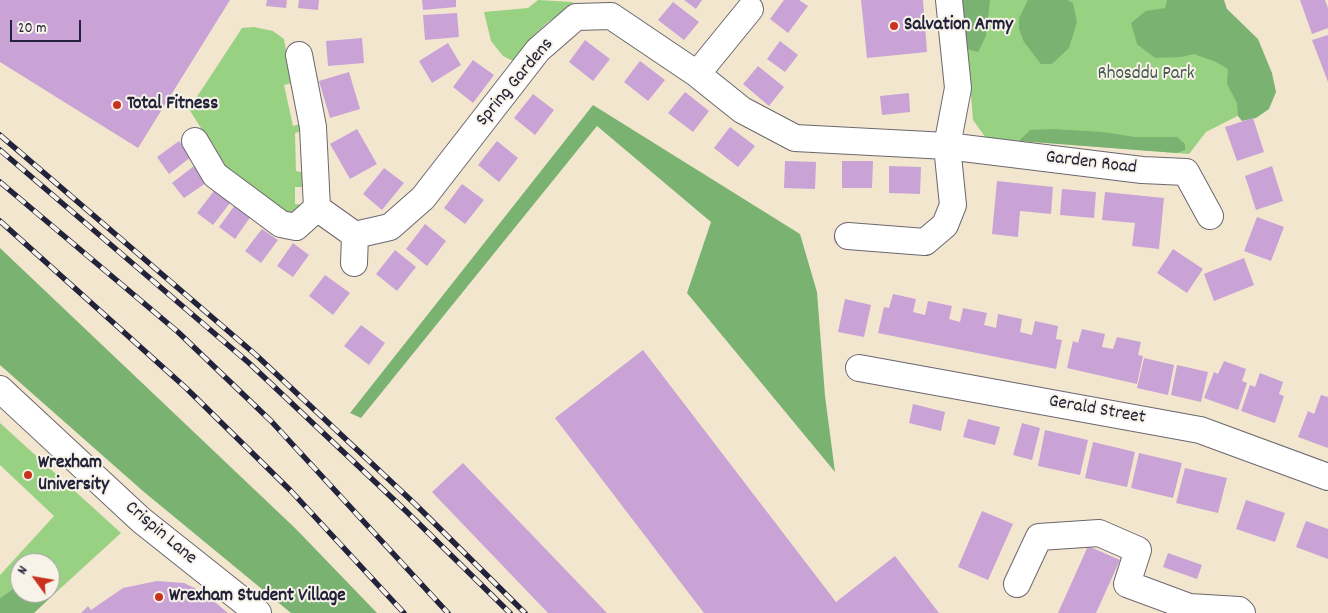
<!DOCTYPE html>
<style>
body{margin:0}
#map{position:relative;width:1328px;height:613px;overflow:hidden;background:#f3e6cf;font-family:Dekko,sans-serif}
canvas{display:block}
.north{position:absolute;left:10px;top:553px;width:50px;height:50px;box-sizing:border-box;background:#f7f3e8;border:1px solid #a29fa3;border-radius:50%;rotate:302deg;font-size:14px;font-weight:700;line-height:20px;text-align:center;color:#22223b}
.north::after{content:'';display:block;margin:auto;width:18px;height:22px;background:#c8321e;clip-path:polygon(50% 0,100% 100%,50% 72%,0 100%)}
.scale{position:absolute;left:10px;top:20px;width:71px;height:22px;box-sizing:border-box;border:2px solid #22223b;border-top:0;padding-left:6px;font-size:15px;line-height:18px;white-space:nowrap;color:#22223b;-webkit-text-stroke:4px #f7f3e8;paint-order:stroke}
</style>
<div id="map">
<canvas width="1328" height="613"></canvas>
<div class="north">N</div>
<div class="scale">20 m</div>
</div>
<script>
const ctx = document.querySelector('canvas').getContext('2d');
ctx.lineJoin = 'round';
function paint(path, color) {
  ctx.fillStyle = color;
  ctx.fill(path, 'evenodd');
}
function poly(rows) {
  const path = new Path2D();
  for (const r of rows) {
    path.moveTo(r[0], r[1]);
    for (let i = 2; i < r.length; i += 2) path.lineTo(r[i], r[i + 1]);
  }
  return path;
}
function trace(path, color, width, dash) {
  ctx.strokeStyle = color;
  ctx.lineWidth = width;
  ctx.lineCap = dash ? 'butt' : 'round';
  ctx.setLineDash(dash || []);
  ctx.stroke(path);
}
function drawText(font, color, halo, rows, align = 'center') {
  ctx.font = font + ' Dekko,sans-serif';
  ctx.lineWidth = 4;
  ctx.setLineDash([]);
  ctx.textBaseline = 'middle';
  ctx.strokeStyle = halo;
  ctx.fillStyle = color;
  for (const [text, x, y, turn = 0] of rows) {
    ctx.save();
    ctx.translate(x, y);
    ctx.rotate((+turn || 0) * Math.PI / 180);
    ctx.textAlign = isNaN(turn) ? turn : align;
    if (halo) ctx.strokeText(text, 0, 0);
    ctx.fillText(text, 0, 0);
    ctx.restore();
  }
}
const green = poly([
 [538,0,573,2,571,7,548,22,532,37,513,61,503,56,491,41,484,12,528,8],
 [963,0,1206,0,1257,106,1206,132,1189,154,986,138,973,120],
 [254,27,273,31,284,39,292,83,284,85,293,126,300,124,302,131,295,133,296,171,305,173,305,187,295,187,295,204,306,205,290,219,229,173,189,109,242,28],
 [0,423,121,533,51,597,50,563,20,563,20,584,0,598,0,575,54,516,0,465]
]);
const forest = poly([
 [955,0,990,0,986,36,978,52,967,49],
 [1028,0,1067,0,1073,3,1077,22,1069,48,1052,64,1041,64,1024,42,1019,29,1019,18],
 [1167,0,1224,0,1227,9,1258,39,1272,73,1276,92,1269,109,1256,118,1242,121,1238,116,1237,103,1227,84,1228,69,1216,62,1194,54,1181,57,1155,58,1137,44,1131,23,1146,11,1165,8],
 [593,105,800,234,817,292,825,396,835,472,687,293,711,222,597,126,361,418,350,413],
 [1053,129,1103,132,1135,137,1177,137,1185,144,1185,150,1177,153,1019,141,1030,130],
 [0,248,296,529,377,613,291,613,144,492,0,365],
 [20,584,20,593,50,593,50,591,51,597,34,613,0,613,0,598]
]);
const building = poly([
 [0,0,230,0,138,148,0,62],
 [267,0,287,0,286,8,266,6],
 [299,0,319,0,318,10,298,8],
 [422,0,456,0,456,7,423,10],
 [684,0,702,0,696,9],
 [784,0,799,0,808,6,788,33,770,19],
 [861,0,923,0,927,52,867,58],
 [1300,0,1325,0,1328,8,1328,28,1312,34],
 [673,2,699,22,684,40,658,20],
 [457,13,459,37,425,40,423,15],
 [1328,35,1328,82,1312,40],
 [362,38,364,63,328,66,326,41],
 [585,40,610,59,593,81,569,62],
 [780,41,798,55,785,72,767,59],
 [448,43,461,65,432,83,419,61],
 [473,60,494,75,473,103,453,87],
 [640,61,665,80,648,101,624,82],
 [758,66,784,87,769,106,743,84],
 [349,72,360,109,330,118,319,81],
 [685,92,709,111,693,132,668,113],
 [909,93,910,112,882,115,880,96],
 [533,94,554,110,535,135,514,118],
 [1253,118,1264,152,1237,161,1225,127],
 [730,127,755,146,738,167,714,148],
 [357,129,377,164,350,179,330,144],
 [179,141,191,157,169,174,157,157],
 [497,141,518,158,499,182,478,165],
 [785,161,816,162,815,189,784,188],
 [842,161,873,161,872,188,842,188],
 [194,166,206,183,184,198,172,183],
 [889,166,921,167,920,194,889,193],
 [1272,166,1283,201,1256,210,1245,176],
 [384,168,404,183,382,210,363,194],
 [997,181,1053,187,1051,214,1020,211,1018,237,992,234],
 [462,184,484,200,465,224,444,208],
 [1062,189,1096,192,1094,218,1060,215],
 [214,191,230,203,213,225,197,213],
 [1105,192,1164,198,1159,249,1132,246,1135,223,1102,220],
 [235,205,251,216,235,239,219,227],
 [1257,217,1284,227,1271,261,1244,251],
 [425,224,446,241,427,266,406,249],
 [262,229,278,240,261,263,245,251],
 [293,243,309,255,293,277,277,266],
 [1173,249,1203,269,1187,293,1157,273],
 [395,250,416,267,397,291,376,274],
 [1244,258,1254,285,1214,301,1204,274],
 [325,275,350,293,333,315,309,296],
 [893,294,916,299,913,312,925,315,928,301,952,306,949,319,960,322,963,308,987,313,984,325,996,328,998,314,1022,319,1020,332,1032,335,1035,321,1058,326,1056,339,1062,340,1056,369,878,333,884,307,889,308],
 [845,299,871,305,864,337,838,332],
 [361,325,385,343,369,365,344,346],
 [1082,329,1105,334,1102,347,1113,349,1117,337,1141,342,1138,355,1143,356,1137,384,1067,368,1073,341,1078,343],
 [643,350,836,602,895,556,939,613,704,613,555,418],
 [1144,358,1174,365,1168,395,1137,388],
 [1224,361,1246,369,1242,381,1247,383,1238,410,1204,398,1214,372,1218,374],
 [1177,365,1208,372,1201,402,1171,395],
 [1260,373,1283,382,1279,394,1284,396,1275,423,1241,411,1250,385,1255,387],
 [1321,395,1328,397,1328,448,1298,437,1308,411,1314,414],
 [913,404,945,412,941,431,909,423],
 [968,419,1000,427,995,445,963,437],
 [1022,423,1040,428,1032,460,1013,455],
 [1045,430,1088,440,1080,475,1038,466],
 [1093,442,1135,452,1127,487,1085,478],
 [1139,453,1182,463,1173,498,1131,488],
 [463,463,607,613,548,613,432,492],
 [1185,468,1227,478,1218,513,1176,503],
 [1246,500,1285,513,1275,542,1236,529],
 [982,511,1013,524,988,580,958,567],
 [1306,521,1328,529,1328,559,1296,547],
 [1088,546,1120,560,1096,613,1058,613],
 [1168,553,1202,565,1197,579,1163,567],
 [157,581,184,583,203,592,228,613,81,613,88,606,91,610,123,588]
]);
const minor = poly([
 [299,55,313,127,317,208,355,235,390,227,423,198,538,50,576,17,611,16,697,74,742,110,795,138,947,146,958,88,949,0],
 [697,74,750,9],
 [195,141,215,175,281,224,296,227,317,208],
 [848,236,925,242,945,225,953,205,947,146,1142,170,1186,172,1210,216],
 [354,263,355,235],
 [859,368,1200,430,1328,477],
 [0,389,141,520,258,613],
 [1017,584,1039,537,1099,533,1138,550,1127,584,1189,607,1239,610,1242,613]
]);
const rail = poly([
 [0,135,256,355,415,504,525,613],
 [0,150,249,363,407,512,510,613],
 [0,182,178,332,271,421,448,613],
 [0,221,186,388,291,491,404,613]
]);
const markers = [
 [894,26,5,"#c8321e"],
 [117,105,5,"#c8321e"],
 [28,475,5,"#c8321e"],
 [159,597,5,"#c8321e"]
];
const poiNames = [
 ["Salvation Army",904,26],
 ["Total Fitness",127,105],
 ["Wrexham",38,464],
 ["University",38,486],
 ["Wrexham Student Village",169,597]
];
const parkNames = [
 ["Rhosddu Park",1146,75]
];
const streetNames = [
 ["Spring Gardens",516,83,-50],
 ["Garden Road",1091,164,7],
 ["Gerald Street",1097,411,10],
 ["Crispin Lane",160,534,40]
];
paint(green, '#99d183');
paint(forest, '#7ab371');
paint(building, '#c9a3d6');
trace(minor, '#6b676f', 28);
trace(minor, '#fff', 26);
trace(rail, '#22223b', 5.5);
trace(rail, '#f7f3e8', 4, [11]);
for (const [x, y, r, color] of markers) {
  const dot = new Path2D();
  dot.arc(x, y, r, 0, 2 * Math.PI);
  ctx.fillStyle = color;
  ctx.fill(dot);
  trace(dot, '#f7f3e8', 2);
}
drawText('bold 19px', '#22223b', '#f7f3e8', poiNames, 'left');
drawText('19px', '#465751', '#f7f3e8', parkNames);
drawText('19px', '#22223b', '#f7f3e8', streetNames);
</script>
